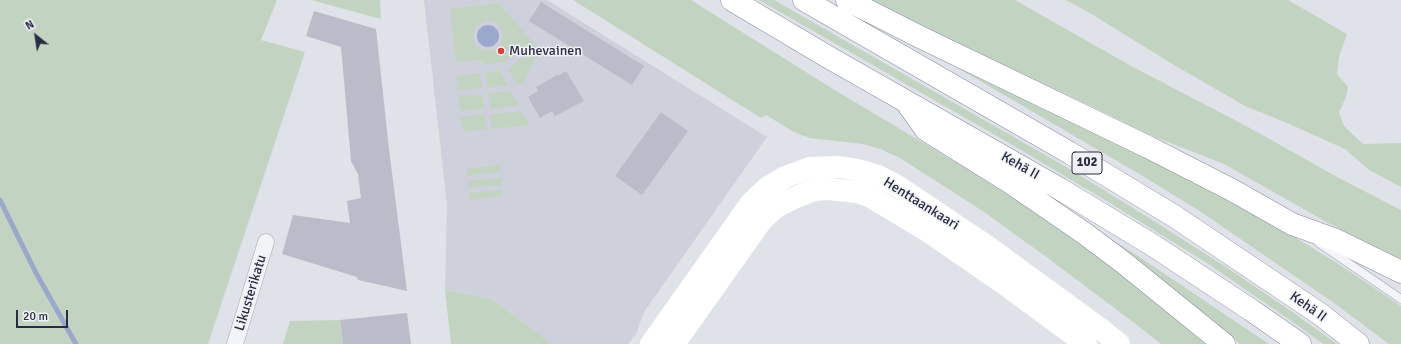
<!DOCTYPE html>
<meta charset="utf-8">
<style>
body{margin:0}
#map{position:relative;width:1401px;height:344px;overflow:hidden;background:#e0e2e9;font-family:Signika,sans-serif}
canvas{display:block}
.north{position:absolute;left:16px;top:16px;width:40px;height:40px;-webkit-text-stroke:3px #f0f1f7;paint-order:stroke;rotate:330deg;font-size:11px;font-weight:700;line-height:16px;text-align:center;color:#282d41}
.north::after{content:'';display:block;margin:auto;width:14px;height:18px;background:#282d41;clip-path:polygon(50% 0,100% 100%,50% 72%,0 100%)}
.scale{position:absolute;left:16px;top:310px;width:52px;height:18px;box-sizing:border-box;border:2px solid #282d41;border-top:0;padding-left:5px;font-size:12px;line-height:14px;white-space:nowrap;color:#282d41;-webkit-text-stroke:3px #f0f1f7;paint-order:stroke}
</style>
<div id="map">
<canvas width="1401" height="344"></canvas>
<div class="north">N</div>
<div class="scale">20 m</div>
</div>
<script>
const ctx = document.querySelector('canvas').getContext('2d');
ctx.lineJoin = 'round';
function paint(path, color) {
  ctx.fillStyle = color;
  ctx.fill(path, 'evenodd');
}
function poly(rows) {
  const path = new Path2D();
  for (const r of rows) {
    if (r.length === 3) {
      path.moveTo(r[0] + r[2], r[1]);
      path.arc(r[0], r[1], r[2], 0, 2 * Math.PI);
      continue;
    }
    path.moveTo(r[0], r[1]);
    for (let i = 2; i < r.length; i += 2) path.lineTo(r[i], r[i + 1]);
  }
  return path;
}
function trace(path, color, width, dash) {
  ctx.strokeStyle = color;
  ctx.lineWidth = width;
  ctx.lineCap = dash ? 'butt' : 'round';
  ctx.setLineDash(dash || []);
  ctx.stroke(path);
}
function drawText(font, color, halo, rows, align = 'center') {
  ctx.font = font + ' Signika,sans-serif';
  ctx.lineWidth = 3;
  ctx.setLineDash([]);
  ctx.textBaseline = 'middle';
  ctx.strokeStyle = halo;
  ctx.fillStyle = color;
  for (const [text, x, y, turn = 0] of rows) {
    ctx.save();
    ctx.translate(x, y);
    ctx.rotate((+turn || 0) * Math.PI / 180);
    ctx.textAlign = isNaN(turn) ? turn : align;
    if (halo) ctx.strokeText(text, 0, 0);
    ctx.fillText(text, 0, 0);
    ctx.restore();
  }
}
const built = poly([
 [424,0,547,0,767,137,644,312,636,334,628,344,549,344,541,335,491,299,445,290,447,205]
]);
const green = poly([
 [0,0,277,0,261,40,305,52,208,344,0,344],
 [311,0,380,0,381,19],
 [573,0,691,0,833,89,962,166,1024,205,1105,262,1208,344,1161,344,1137,325,1045,256,984,212,900,158,880,149,863,144,809,138,792,131,766,115,761,118],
 [759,0,774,0,1068,168,1149,218,1223,265,1291,311,1337,344,1323,344,1297,325,1210,265,1110,203,1009,143],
 [863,0,1015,0,1133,67,1250,128,1337,177,1401,210,1401,260,1330,224,1224,164,1145,133,1091,106],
 [1066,0,1288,0,1347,34,1339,57,1337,74,1348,87,1346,97,1339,112,1344,126,1363,144,1401,143,1401,187,1369,170,1345,149,1287,123,1245,106,1174,65,1093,15],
 [499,3,538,48,516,52,505,62,485,65,479,60,456,62,450,9],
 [484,21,489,21,498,24,503,33,501,43,494,50,484,50,476,45,474,41,474,31,476,27],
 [536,56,524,84,516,84,509,70,519,59],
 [952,63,1131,148,1293,236,1337,263,1401,306,1401,344,1389,344,1334,303,1201,212,1141,175,951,64],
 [500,71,508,85,488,88,485,72],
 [480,73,482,88,458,91,457,76],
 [511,91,519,105,490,109,488,93],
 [483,94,484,109,460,111,459,96],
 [522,111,530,125,492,129,490,114],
 [485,114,487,129,463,132,461,117],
 [500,165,500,172,467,176,467,169],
 [501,178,502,185,469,188,468,181],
 [502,190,502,196,470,200,469,193],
 [1109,239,1114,241,1138,256,1269,344,1240,344],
 [445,290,491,299,541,335,549,344,451,344],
 [340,320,343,344,283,344,290,321]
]);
const water = poly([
 [488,36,11]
]);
const stream = poly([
 [0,200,36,273,76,344]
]);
const building = poly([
 [541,2,644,66,632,85,529,21],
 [314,11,376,29,389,149,407,291,358,280,357,277,282,254,293,215,350,223,347,201,361,198,358,174,351,161,341,47,306,36],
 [566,71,584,101,555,116,552,111,540,118,528,97,538,91,536,87,557,75,558,76],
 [661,112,688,131,642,195,615,176],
 [407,313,411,344,343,344,340,320]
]);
const lane = poly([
 [1319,243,1401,299]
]);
const street = poly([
 [235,344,266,242]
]);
const secondary = poly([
 [651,344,751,203,767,188,785,177,810,168,839,167,858,170,878,176,897,186,988,247,1103,331,1119,344],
 [674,344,762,220,776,207,794,198,814,190,828,189,857,192,871,197,926,230,1003,283,1086,344]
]);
const highway = poly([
 [732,0,828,57,1060,189,1154,246,1251,310,1300,344],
 [804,0,1070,153,1174,216,1320,314,1358,344],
 [847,0,920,37,1148,147,1234,191,1292,224,1336,240,1401,272],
 [909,106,926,130,1011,183,1084,233,1124,263,1224,344]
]);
const markers = [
 [501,51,4,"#d34240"]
];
const shields = [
 [1087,163,30]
];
const shieldNames = [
 ["102",1087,163]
];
const poiNames = [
 ["Muhevainen",509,51]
];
const streetNames = [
 ["Kehä II",1020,166,30],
 ["Henttaankaari",921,204,32],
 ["Likusterikatu",251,293,-73],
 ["Kehä II",1308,307,35]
];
paint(built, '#ced1dc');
paint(green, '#c2d4c1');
paint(water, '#9aa9cb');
trace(stream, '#9aa9cb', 5);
paint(building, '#babdc9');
trace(lane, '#a5a8b3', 9);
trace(street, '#a5a8b3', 17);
trace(highway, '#878da1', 23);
trace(lane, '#f3f4f8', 8);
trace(street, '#f3f4f8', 16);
trace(secondary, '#fff', 22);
trace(highway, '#fff', 22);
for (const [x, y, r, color] of markers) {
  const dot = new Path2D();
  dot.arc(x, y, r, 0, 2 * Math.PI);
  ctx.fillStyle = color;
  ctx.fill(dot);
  trace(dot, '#f0f1f7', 1.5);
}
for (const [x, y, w] of shields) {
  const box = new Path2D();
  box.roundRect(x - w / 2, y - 11, w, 22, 3);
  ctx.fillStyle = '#f0f1f7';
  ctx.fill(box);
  trace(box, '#282d41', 1);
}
drawText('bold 13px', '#282d41', null, shieldNames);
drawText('14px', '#282d41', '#f0f1f7', poiNames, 'left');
drawText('14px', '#282d41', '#f0f1f7', streetNames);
</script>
